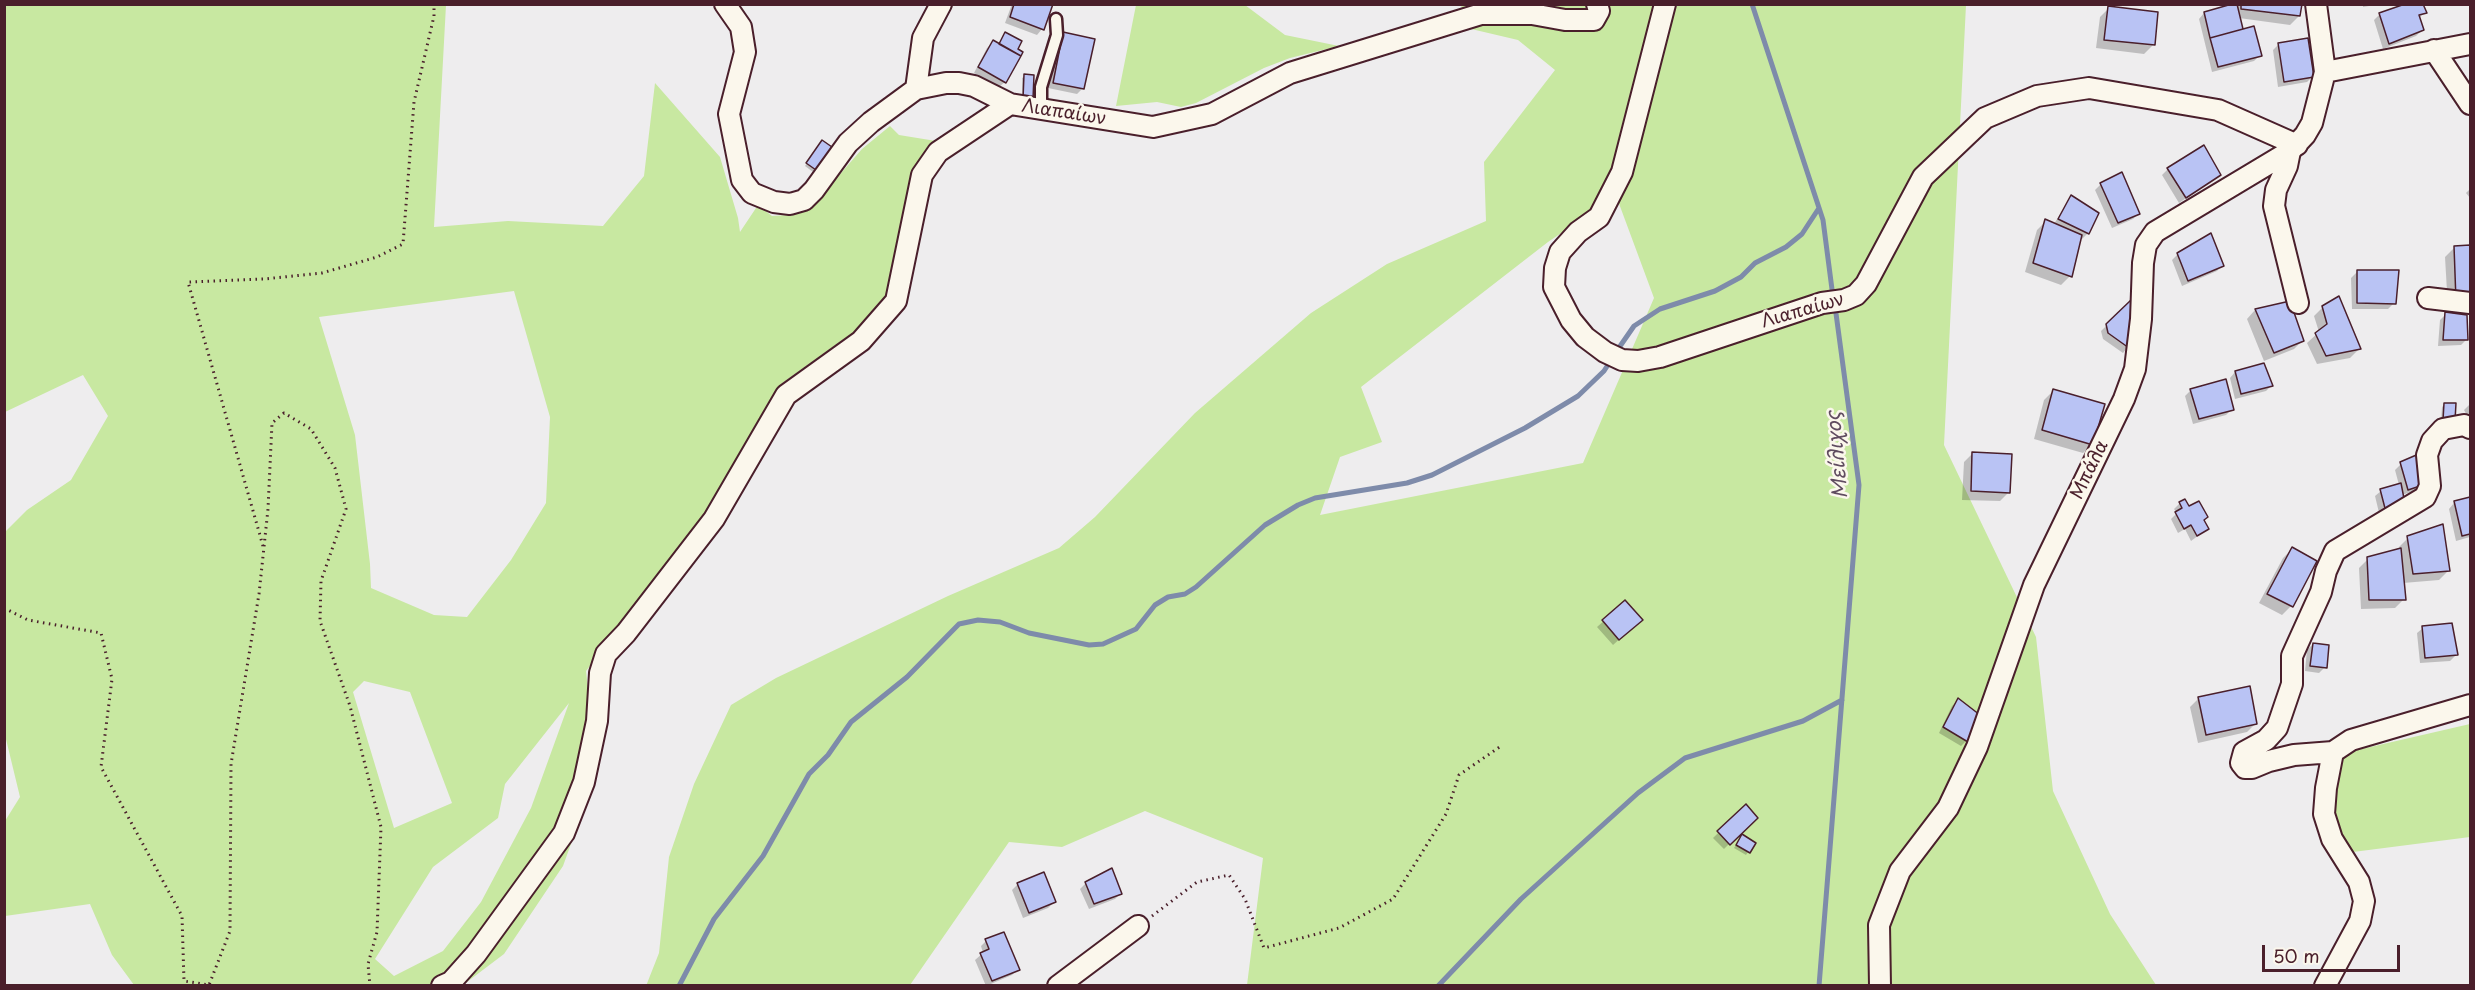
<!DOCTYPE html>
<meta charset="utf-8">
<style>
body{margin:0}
#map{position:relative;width:2475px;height:990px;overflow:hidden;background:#eeedee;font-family:"Playpen Sans",sans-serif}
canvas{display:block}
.frame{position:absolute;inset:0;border:6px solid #4a1f2b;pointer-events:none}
.scale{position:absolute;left:2262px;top:945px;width:138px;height:27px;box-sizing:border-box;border:3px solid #4a1f2b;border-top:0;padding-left:8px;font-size:18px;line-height:21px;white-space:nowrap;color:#4a1f2b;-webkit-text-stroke:4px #fbf7ec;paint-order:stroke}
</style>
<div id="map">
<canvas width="2475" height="990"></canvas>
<div class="frame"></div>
<div class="scale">50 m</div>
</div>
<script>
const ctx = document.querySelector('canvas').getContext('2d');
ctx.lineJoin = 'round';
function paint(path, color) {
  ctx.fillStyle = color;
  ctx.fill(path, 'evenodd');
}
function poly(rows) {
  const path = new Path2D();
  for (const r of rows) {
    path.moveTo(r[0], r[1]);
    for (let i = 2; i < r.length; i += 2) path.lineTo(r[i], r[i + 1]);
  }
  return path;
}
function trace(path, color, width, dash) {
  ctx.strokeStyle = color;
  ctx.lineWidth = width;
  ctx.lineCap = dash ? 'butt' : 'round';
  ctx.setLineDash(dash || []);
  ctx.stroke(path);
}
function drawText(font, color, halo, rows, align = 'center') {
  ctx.font = font + ' "Playpen Sans",sans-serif';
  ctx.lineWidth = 5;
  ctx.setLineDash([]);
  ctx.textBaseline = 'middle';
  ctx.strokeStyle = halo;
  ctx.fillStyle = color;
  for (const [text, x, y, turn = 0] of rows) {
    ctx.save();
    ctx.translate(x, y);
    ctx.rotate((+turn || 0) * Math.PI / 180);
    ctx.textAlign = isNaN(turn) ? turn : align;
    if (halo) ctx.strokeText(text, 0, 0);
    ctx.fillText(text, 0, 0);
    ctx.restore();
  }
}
const green = poly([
 [5,5,446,5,434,227,508,221,603,226,644,176,655,83,720,157,738,218,740,232,758,205,772,216,788,215,813,205,862,149,890,126,899,135,936,141,916,166,888,299,858,329,781,384,707,514,586,671,597,772,563,866,504,954,463,985,134,985,112,955,90,904,5,916,5,821,20,797,5,735,5,532,27,510,71,480,108,416,83,375,5,412],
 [514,291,550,417,546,503,511,560,467,617,434,615,371,588,370,564,355,435,319,317],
 [364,681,410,692,452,803,394,828,353,692],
 [569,703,531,808,481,902,443,951,394,976,375,959,433,867,498,818,505,784],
 [1136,5,1245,5,1285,35,1339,46,1290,58,1264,68,1196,103,1181,107,1157,102,1116,106],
 [1461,5,1966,5,1944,445,2036,637,2053,791,2110,914,2156,985,1247,985,1263,858,1145,811,1062,847,1009,842,910,985,646,986,659,953,669,857,694,784,731,705,776,678,948,596,1059,548,1095,517,1195,413,1311,313,1387,264,1486,221,1484,162,1555,70,1518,40,1467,28],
 [1611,182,1654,298,1583,463,1320,515,1340,457,1382,442,1361,387,1548,242,1595,210],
 [2470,724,2470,837,2353,852,2331,821,2340,754]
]);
const shadow = poly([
 [1012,4,1052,4,1042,29,1037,35,1005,23],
 [2234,4,2300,4,2299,16,2290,25,2239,18,2242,31,2260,55,2254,61,2212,72,2199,19,2204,13],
 [2363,4,2381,4,2363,7],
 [2109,8,2153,45,2144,54,2096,48,2100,17],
 [2425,12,2419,18,2422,30,2416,36,2383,49,2374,20,2380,14],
 [1063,34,1083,88,1077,94,1048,88,1058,40],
 [1003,36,1005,82,999,87,974,73,987,48,993,42,998,45],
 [2278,45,2313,76,2307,82,2278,87,2273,50],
 [1025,76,1032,76,1022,101,1022,78],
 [820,145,815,169,813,172,805,166],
 [2168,169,2219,175,2179,203,2162,175],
 [2101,184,2139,213,2133,219,2112,228,2095,190],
 [2470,189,2470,198,2466,193],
 [2071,197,2088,233,2082,239,2080,238,2070,276,2061,285,2025,272,2037,230,2046,221,2054,224],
 [2470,247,2470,309,2448,309,2445,257,2454,248],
 [2178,254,2222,265,2217,271,2182,286,2172,260],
 [2357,272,2394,303,2388,309,2352,309,2351,278],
 [2131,302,2128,347,2123,353,2103,339,2101,331],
 [2323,307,2359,349,2350,358,2317,364,2307,343,2319,332,2314,316],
 [2255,310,2303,340,2294,349,2264,361,2247,319],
 [2446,314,2467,339,2461,345,2438,346,2440,320],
 [2235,372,2271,386,2266,391,2235,399,2230,378],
 [2191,390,2232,409,2226,415,2193,424,2185,396],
 [2053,391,2092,444,2083,453,2034,439,2044,400],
 [2445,404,2455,405,2441,422,2442,407],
 [2470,404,2470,421,2464,410],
 [1973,453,2009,492,2000,501,1962,500,1964,462],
 [2401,464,2425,483,2419,489,2402,495,2381,521,2375,496,2381,491,2399,485,2395,470],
 [2470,498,2470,537,2456,541,2449,509,2454,503],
 [2180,503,2202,521,2207,529,2191,541,2185,529,2178,533,2171,519,2177,513,2174,509],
 [2408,538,2448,571,2439,580,2403,583,2404,599,2395,608,2361,609,2359,568,2368,559,2400,550,2399,547],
 [2292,549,2315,561,2291,606,2282,615,2259,603,2283,558],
 [1625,602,1635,625,1613,645,1597,627],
 [2423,628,2456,655,2450,661,2420,663,2417,633],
 [2313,644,2325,667,2319,673,2305,671,2307,650],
 [2199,698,2256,723,2247,732,2198,743,2190,707],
 [1958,700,1966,741,1961,746,1939,733,1952,706],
 [1746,806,1756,817,1724,849,1713,838],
 [1740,839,1754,843,1746,855,1734,848],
 [1086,883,1121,893,1115,899,1089,909,1080,889],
 [1018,884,1054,902,1048,908,1023,918,1012,890],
 [986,941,1018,969,1012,975,986,986,975,960,983,953,981,946]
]);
const stream = poly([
 [1752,4,1823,220,1833,297],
 [1616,352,1634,326,1660,309,1715,291,1741,277,1755,263,1786,247,1802,234,1819,208],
 [679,986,714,919,763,856,809,774,828,755,851,722,907,677,959,624,978,620,1000,622,1029,633,1089,645,1103,644,1136,629,1155,605,1168,597,1185,594,1196,587,1265,525,1298,505,1315,498,1407,483,1432,475,1525,428,1578,396,1604,371,1611,360],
 [1438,986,1521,899,1638,793,1685,758,1803,721,1842,700],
 [1819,986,1859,485,1835,306]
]);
const building = poly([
 [1014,4,1053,4,1044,30,1010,17,1014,4],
 [2232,4,2237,4,2243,29,2210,38,2204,12,2232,4],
 [2241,4,2302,4,2300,16,2241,9,2241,4],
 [2405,4,2423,4,2427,13,2419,15,2424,30,2389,44,2379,13,2405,4],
 [2108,6,2158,12,2155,45,2104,40,2108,6],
 [2254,26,2262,56,2218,67,2210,38,2254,26],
 [1005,32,1022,41,1018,49,1023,52,1021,56,999,44,1005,32],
 [1063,32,1095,39,1084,89,1053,83,1063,32],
 [2308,38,2314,77,2284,82,2278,43,2308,38],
 [993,40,1021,56,1006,83,978,67,993,40],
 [1024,74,1034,75,1033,99,1023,99,1024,74],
 [822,140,832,147,816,170,806,163,822,140],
 [2204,145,2221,175,2186,198,2167,168,2204,145],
 [2122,172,2140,214,2118,223,2100,183,2122,172],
 [2071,195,2099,213,2089,234,2058,219,2071,195],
 [2045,219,2082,235,2072,277,2033,263,2045,219],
 [2211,233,2224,266,2188,281,2177,253,2211,233],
 [2470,245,2470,301,2456,301,2454,246,2470,245],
 [2357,270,2399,270,2396,304,2357,303,2357,270],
 [2339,296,2361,349,2326,356,2315,333,2327,324,2322,306,2339,296],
 [2131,300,2138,306,2129,348,2108,333,2106,324,2131,300],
 [2290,301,2304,341,2274,353,2255,309,2290,301],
 [2445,312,2467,315,2468,340,2443,340,2445,312],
 [2264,363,2273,386,2241,394,2235,371,2264,363],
 [2226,379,2234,410,2199,419,2190,389,2226,379],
 [2053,389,2105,404,2093,445,2042,430,2053,389],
 [2444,403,2456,403,2455,421,2443,420,2444,403],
 [1972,452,2012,454,2010,493,1971,491,1972,452],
 [2421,453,2426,484,2408,490,2400,462,2421,453],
 [2401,483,2406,509,2387,516,2380,489,2401,483],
 [2470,497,2470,534,2462,536,2454,501,2470,497],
 [2185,499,2189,506,2199,501,2208,517,2204,520,2209,529,2197,536,2191,525,2184,529,2175,512,2182,508,2179,502,2185,499],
 [2443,524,2450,571,2413,574,2407,536,2443,524],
 [2292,547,2317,561,2293,607,2267,594,2292,547],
 [2401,548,2406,600,2369,600,2367,557,2401,548],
 [1625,600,1643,620,1619,640,1602,620,1625,600],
 [2452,623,2458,655,2425,658,2422,626,2452,623],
 [2313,643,2329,645,2327,668,2310,666,2313,643],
 [2250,686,2257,724,2206,735,2198,697,2250,686],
 [1958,698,1980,715,1968,742,1943,727,1958,698],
 [1746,804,1758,818,1730,845,1717,831,1746,804],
 [1742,834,1756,843,1750,853,1736,845,1742,834],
 [1112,868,1122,894,1094,904,1085,882,1112,868],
 [1044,872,1056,902,1029,913,1017,883,1044,872],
 [1004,932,1020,970,992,981,980,953,989,949,985,939,1004,932]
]);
const path = poly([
 [263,546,188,282,264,279,322,273,377,257,403,244,414,102,434,16,434,4],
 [4,608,28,620,101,633,112,679,101,767,182,916,184,981,209,985,230,931,231,764,259,594,268,509,272,423,284,413,311,429,335,468,346,509,321,581,320,621,350,706,381,827,377,932,368,964,370,986],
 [1152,916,1197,882,1229,875,1245,899,1264,948,1339,928,1393,899,1446,814,1459,775,1501,746]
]);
const service = poly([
 [1041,109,1041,87,1057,35,1056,19]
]);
const minor = poly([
 [725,4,741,27,745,52,729,114,742,180,752,193,774,202,790,204,804,200,814,190,848,143,871,122,916,89,946,83,959,83,974,86,1010,104,1153,127,1212,114,1290,73,1481,14,1532,14,1565,20,1594,20,1599,11,1597,4],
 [1665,4,1622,172,1599,217,1578,232,1560,252,1555,268,1554,287,1571,320,1585,337,1605,352,1622,360,1638,361,1660,357,1822,303,1844,300,1856,295,1866,284,1923,177,1985,118,2037,96,2089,88,2218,110,2297,145],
 [2434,50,2470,104],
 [2325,72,2470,44],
 [916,89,923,38,941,4],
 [2290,151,2287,166,2276,190,2274,206,2298,303],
 [2428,298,2470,303],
 [2470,428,2464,425,2443,429,2432,441,2427,455,2430,486,2425,497,2335,551,2326,571,2321,592,2292,656,2292,684,2277,728,2266,740,2244,752,2241,763,2245,768,2252,768,2269,761,2294,755,2333,752,2351,740,2470,705],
 [442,986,451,982,476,954,564,833,584,782,597,721,600,673,606,654,626,633,714,519,786,395,861,341,896,301,922,175,938,152,1010,104],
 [1058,986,1138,926],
 [1880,986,1879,925,1900,871,1948,808,1977,747,2034,585,2124,399,2135,369,2141,319,2143,263,2146,245,2155,232,2290,151,2305,135,2312,123,2325,72,2316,4],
 [2325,986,2360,921,2364,901,2359,882,2332,839,2324,814,2326,788,2333,752]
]);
const streetNames = [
 ["Λιαπαίων",1064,113,9],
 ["Λιαπαίων",1803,311,-16],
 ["Μπάλα",2090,470,-64]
];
const waterNames = [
 ["Μείλιχος",1838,455,-95]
];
paint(green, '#c8e8a1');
paint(shadow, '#0003');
trace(stream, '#7e8baa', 5);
paint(building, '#b9c3f4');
trace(building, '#4a1f2b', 1.5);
trace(service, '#4a1f2b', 15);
trace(minor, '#4a1f2b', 24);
trace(path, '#4a1f2b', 3, [1.5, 4.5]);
trace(service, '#fbf7ec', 10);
trace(minor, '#fbf7ec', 20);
drawText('18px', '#4a1f2b', '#fbf7ec', streetNames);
drawText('italic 20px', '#604c60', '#fbf7ec', waterNames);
</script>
